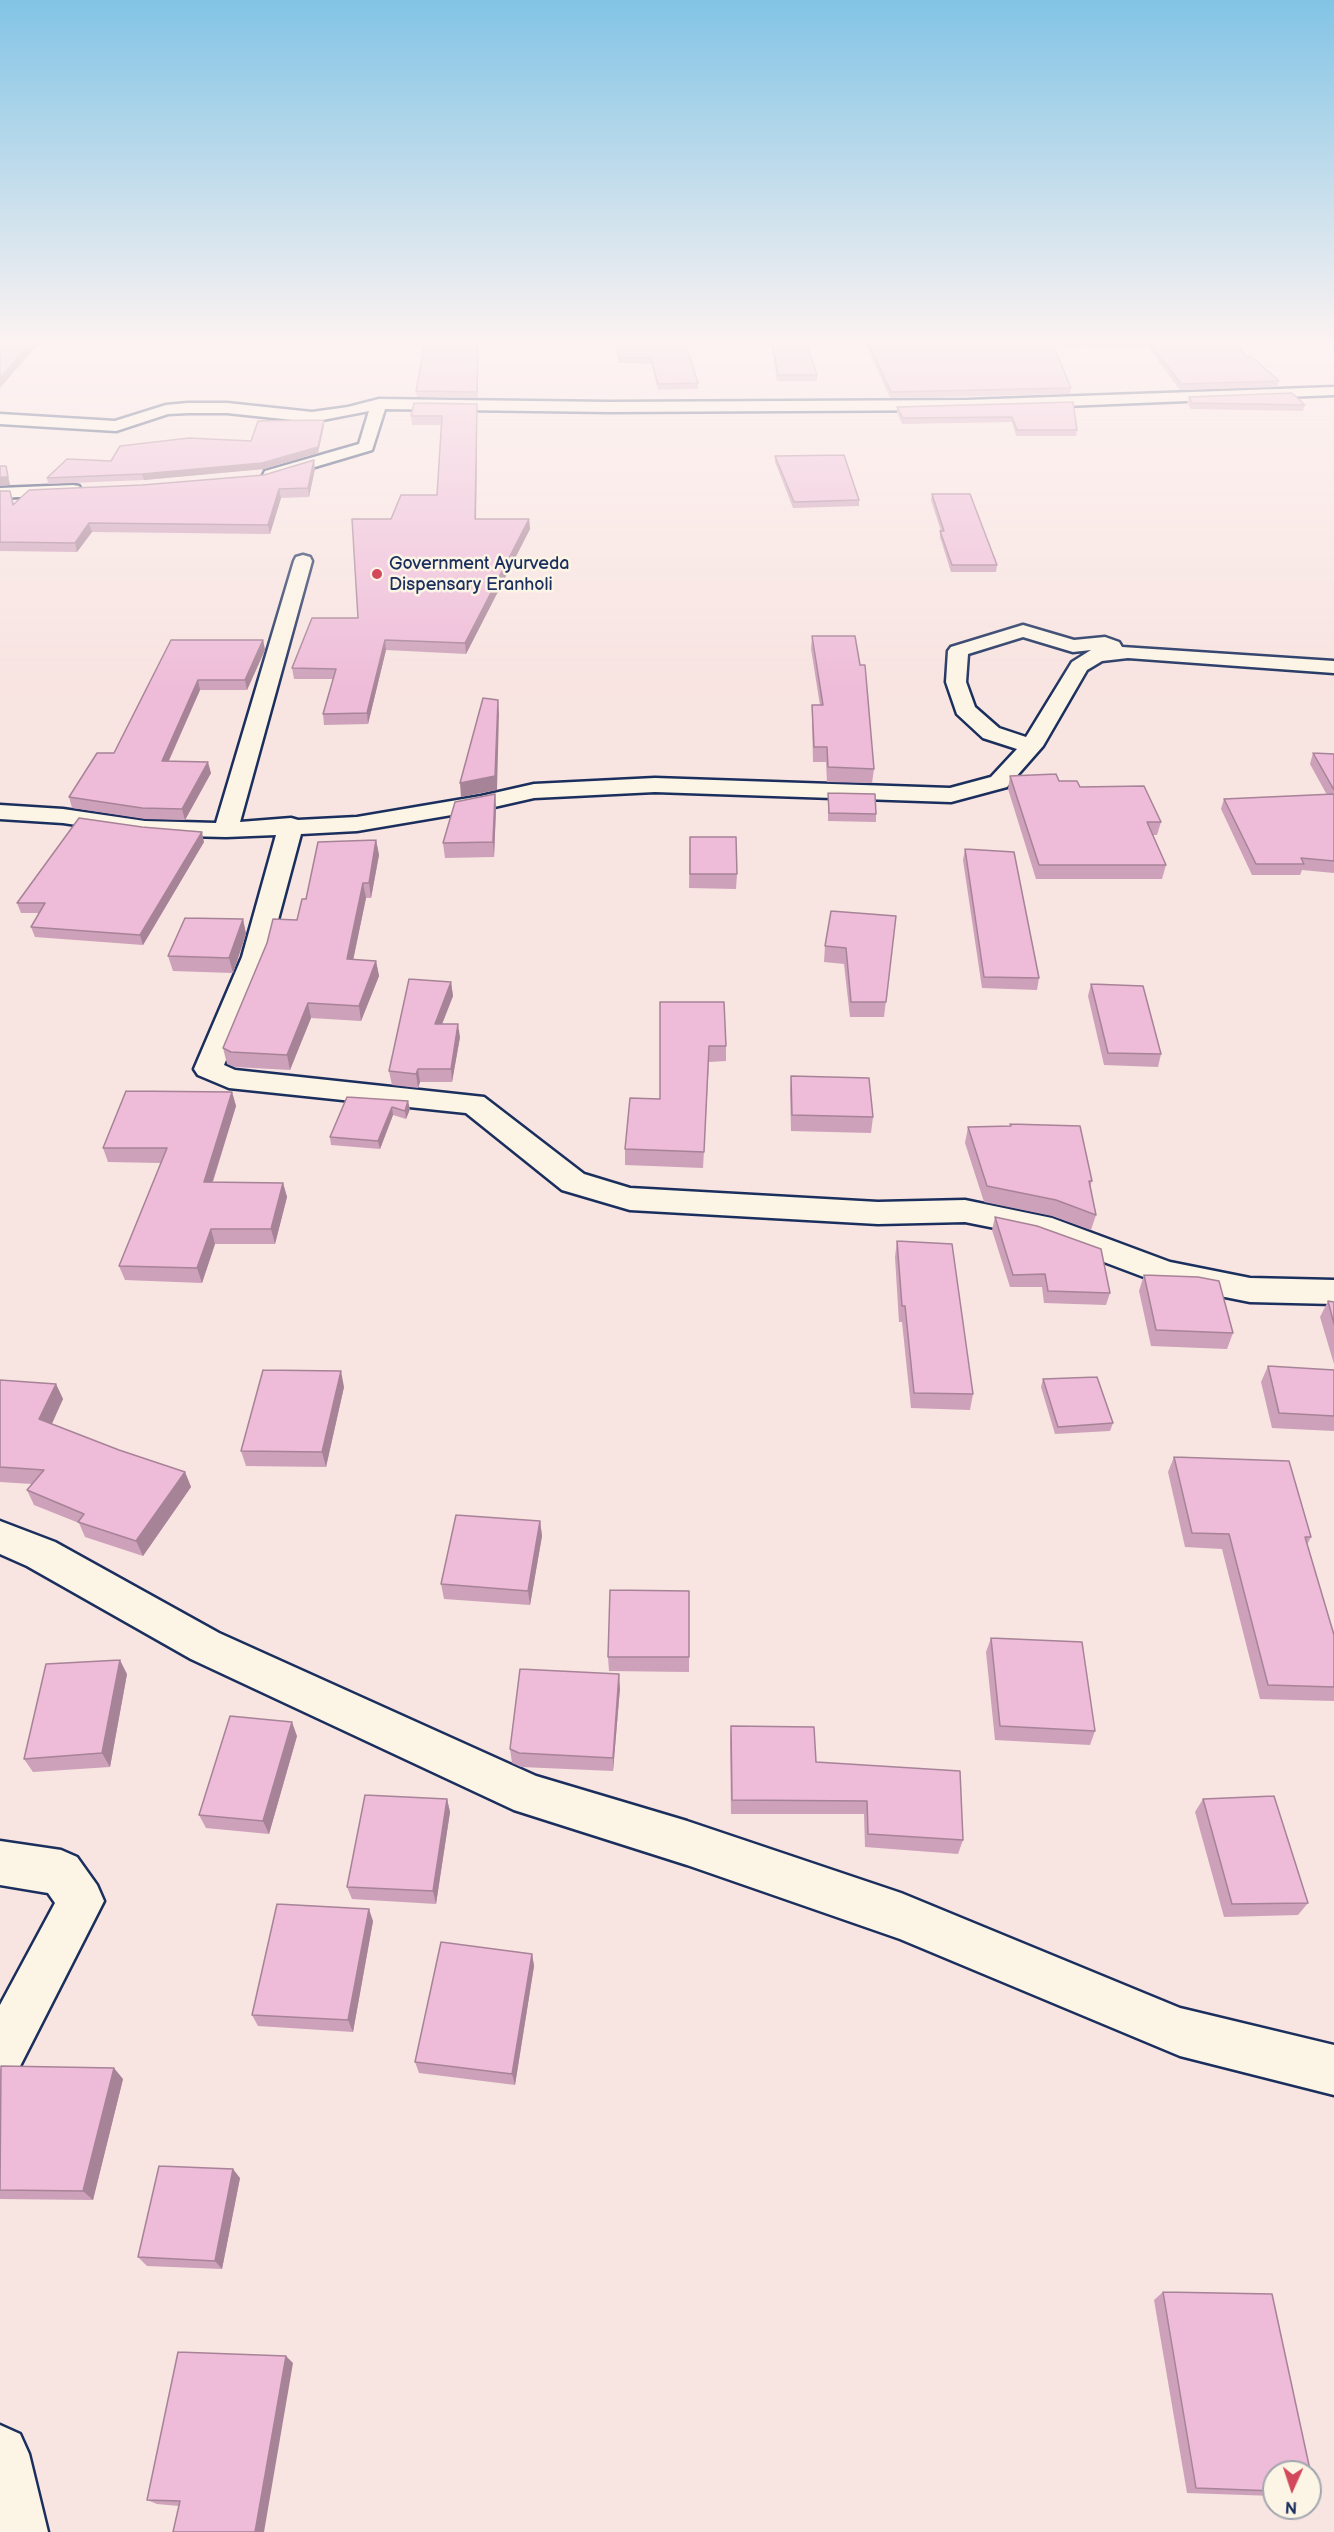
<!DOCTYPE html>
<style>
body{margin:0}
#map{position:relative;width:1334px;height:2532px;overflow:hidden;background:#f8e4e1;font-family:"Balsamiq Sans",sans-serif}
canvas{display:block}
.north{position:absolute;left:1262px;top:2460px;width:60px;height:60px;box-sizing:border-box;background:#fcf5e5;border:2px solid #a2a6af;border-radius:50%;rotate:183deg;font-size:16px;font-weight:700;line-height:24px;text-align:center;color:#1b2f5e}
.north::after{content:'';display:block;margin:auto;width:21px;height:27px;background:#d1495b;clip-path:polygon(50% 0,100% 100%,50% 72%,0 100%)}
</style>
<div id="map">
<canvas width="1334" height="2532"></canvas>
<div class="north">N</div>
</div>
<script>
const ctx = document.querySelector('canvas').getContext('2d');
ctx.lineJoin = 'round';
function poly(rows) {
  const path = new Path2D();
  for (const r of rows) {
    path.moveTo(r[0], r[1]);
    for (let i = 2; i < r.length; i += 2) path.lineTo(r[i], r[i + 1]);
  }
  return path;
}
function trace(path, color, width, dash) {
  ctx.strokeStyle = color;
  ctx.lineWidth = width;
  ctx.lineCap = dash ? 'butt' : 'round';
  ctx.setLineDash(dash || []);
  ctx.stroke(path);
}
function paint(path, color) {
  ctx.fillStyle = color;
  ctx.fill(path, 'evenodd');
}
function drawText(font, color, halo, rows, align = 'center') {
  ctx.font = font + ' "Balsamiq Sans",sans-serif';
  ctx.lineWidth = 5;
  ctx.setLineDash([]);
  ctx.textBaseline = 'middle';
  ctx.strokeStyle = halo;
  ctx.fillStyle = color;
  for (const [text, x, y, turn = 0] of rows) {
    ctx.save();
    ctx.translate(x, y);
    ctx.rotate((+turn || 0) * Math.PI / 180);
    ctx.textAlign = isNaN(turn) ? turn : align;
    if (halo) ctx.strokeText(text, 0, 0);
    ctx.fillText(text, 0, 0);
    ctx.restore();
  }
}
const minor = poly([
 [1334,387,1334,395,967,410,610,412,385,409,372,450,271,480,263,475,265,471,359,444,369,411,312,422,227,413,188,413,168,414,116,431,0,424,0,414,115,421,166,405,188,403,227,403,312,412,348,407,379,399,610,402,967,400,1334,387],
 [73,485,79,486,81,490,79,494,0,498,0,488,73,485],
 [303,555,310,557,312,561,240,822,291,818,298,820,357,817,481,796,534,784,655,778,950,788,991,777,1017,749,983,738,957,714,946,682,948,651,951,647,1023,625,1074,640,1105,637,1119,642,1122,647,1334,661,1334,673,1128,658,1102,661,1087,670,1043,746,1007,787,951,802,655,792,534,798,481,810,357,831,301,834,268,957,224,1065,235,1070,484,1097,584,1174,630,1188,878,1202,965,1200,1052,1218,1170,1262,1250,1278,1334,1280,1334,1304,1250,1302,1165,1285,1035,1236,965,1222,878,1224,630,1210,562,1190,466,1113,229,1088,198,1075,194,1069,242,957,276,835,226,837,145,835,63,823,0,819,0,805,63,809,145,821,216,823,294,561,296,557,303,555],
 [1023,637,1073,652,1091,650,1072,662,1026,737,999,728,975,707,966,682,968,654,1023,637],
 [0,1521,55,1542,219,1633,536,1776,687,1821,901,1893,1180,2008,1334,2045,1334,2095,1180,2056,900,1939,687,1865,514,1810,191,1659,27,1566,0,1554,0,1521],
 [0,1841,61,1850,77,1857,97,1885,104,1901,17,2072,0,2080,0,2005,55,1903,48,1893,0,1885,0,1841],
 [0,2425,20,2434,29,2454,48,2532,0,2532,0,2425]
]);
const wall = poly([
 [478,342,478,398,417,397,416,391],
 [615,342,685,342,698,383,698,389,658,390,651,364,619,363],
 [771,342,806,342,817,375,817,381,777,381],
 [865,342,1235,342,1246,357,1279,381,1277,387,1180,390,1148,347,1053,346,1071,388,1070,394,890,398],
 [1189,397,1305,405,1303,411,1191,409,1187,403],
 [1073,402,1077,430,1076,436,1016,436,1012,422,902,424,897,413,897,407],
 [477,404,477,412,476,519,529,519,530,529,466,654,386,650,368,724,324,725,323,714,333,679,294,679,292,668,358,618,391,519,437,495,442,425,412,425,411,416],
 [324,420,324,426,318,453,264,469,144,480,48,484,47,478,111,461,251,441],
 [775,456,859,500,859,506,793,508,775,462],
 [315,469,309,497,281,498,270,534,92,532,77,552,0,551,0,491,10,491,14,504,142,485,264,475],
 [932,494,997,565,996,572,951,572,940,537,940,531,941,531,931,500],
 [812,636,874,769,872,783,827,782,826,762,813,762,812,719,812,705,820,705,811,649],
 [171,640,263,640,265,650,247,690,200,690,169,761,211,773,185,820,145,819,72,808,69,797,114,753],
 [1313,753,1334,754,1334,873,1302,870,1300,875,1252,875,1221,809,1224,799,1327,795,1310,764],
 [1010,776,1059,781,1080,787,1161,822,1157,835,1153,835,1166,865,1162,879,1036,879,1008,789],
 [828,793,876,814,876,822,828,821],
 [495,794,496,809,494,857,445,858,443,843],
 [690,837,737,874,736,889,689,888],
 [376,840,379,855,371,898,366,898,353,960,376,961,379,976,361,1021,311,1018,290,1070,235,1067,227,1064,223,1048,297,920,306,899],
 [204,842,143,945,35,937,31,927,39,913,21,913,17,903],
 [965,849,1039,978,1037,990,982,988,963,860],
 [896,916,884,1017,850,1017,844,964,824,962,825,946],
 [243,919,246,934,233,973,173,971,168,956],
 [451,982,453,996,442,1024,460,1037,452,1082,420,1082,418,1088,392,1085,389,1071],
 [1091,984,1161,1054,1158,1067,1104,1065,1088,996],
 [660,1002,726,1046,726,1061,709,1062,703,1168,625,1165,625,1149,660,1099],
 [791,1076,873,1117,871,1133,791,1131,790,1091],
 [232,1092,236,1106,213,1182,283,1183,287,1197,275,1244,215,1244,202,1283,125,1280,119,1266,161,1163,108,1162,103,1148],
 [347,1097,410,1109,406,1119,393,1115,380,1149,331,1145,330,1137],
 [1010,1124,1092,1181,1090,1187,1096,1215,1091,1230,1052,1216,984,1202,965,1143,968,1127,1010,1126],
 [995,1217,1110,1293,1106,1305,1044,1303,1042,1287,1010,1287,992,1230],
 [897,1241,973,1394,970,1410,911,1408,902,1322,899,1322,895,1257],
 [1144,1275,1233,1333,1227,1349,1151,1346,1139,1291],
 [1328,1301,1334,1302,1334,1364,1320,1317],
 [1268,1366,1334,1370,1334,1431,1272,1428,1261,1382],
 [1043,1379,1113,1423,1110,1431,1055,1434,1041,1387],
 [0,1380,56,1384,63,1399,51,1424,119,1450,185,1472,191,1487,143,1556,85,1537,79,1523,34,1505,27,1490,32,1484,0,1482],
 [344,1387,326,1467,246,1466,241,1451],
 [1174,1457,1311,1537,1307,1545,1334,1635,1334,1701,1260,1699,1222,1549,1185,1547,1168,1472],
 [540,1521,542,1536,530,1605,444,1599,441,1584],
 [991,1638,1095,1731,1090,1745,995,1740,986,1652],
 [608,1657,689,1657,689,1672,609,1671],
 [127,1674,110,1767,33,1772,24,1759],
 [620,1688,613,1771,521,1767,512,1763,510,1749],
 [731,1726,816,1762,963,1840,958,1854,865,1847,864,1814,731,1814,730,1740],
 [297,1736,269,1834,206,1828,199,1815],
 [447,1799,450,1812,436,1904,352,1899,347,1887],
 [1203,1799,1308,1903,1298,1915,1224,1917,1195,1812],
 [373,1921,353,2032,258,2026,252,2015],
 [532,1954,534,1966,515,2085,419,2073,415,2062],
 [0,2069,123,2079,93,2200,0,2199],
 [240,2178,222,2269,147,2266,138,2257],
 [1163,2292,1272,2294,1315,2493,1310,2495,1310,2472,1274,2472,1274,2496,1187,2493,1154,2300],
 [293,2363,179,2506,157,2504,147,2500]
]);
const shadedWall = poly([
 [32,342,40,342,0,388,0,378],
 [477,404,477,412,476,528,475,519],
 [324,420,324,426,318,453,264,469,144,480,142,474],
 [314,460,315,469,309,497,308,488],
 [6,466,10,485,0,486,0,477],
 [279,489,281,498,270,534,268,525],
 [529,519,530,529,466,654,465,643],
 [89,523,92,532,77,552,75,543],
 [263,640,265,650,247,690,245,680],
 [385,640,386,650,368,724,367,713],
 [198,680,200,690,164,771,162,761],
 [498,700,499,714,497,790,461,797,460,783],
 [208,762,211,773,185,820,182,809],
 [495,794,496,809,494,857,493,842],
 [202,832,204,842,143,945,140,935],
 [376,840,379,855,371,898,369,883],
 [363,883,366,898,350,975,347,959],
 [243,919,246,934,233,973,229,958],
 [376,961,379,976,361,1021,359,1006],
 [451,982,453,996,437,1037,435,1024],
 [308,1003,311,1018,290,1070,287,1055],
 [458,1024,460,1037,452,1082,451,1069],
 [418,1069,420,1082,418,1088,416,1074],
 [232,1092,236,1106,208,1196,204,1182],
 [408,1101,410,1109,406,1119,405,1111],
 [392,1107,393,1115,380,1149,378,1141],
 [283,1183,287,1197,275,1244,271,1229],
 [211,1229,215,1244,202,1283,197,1268],
 [341,1371,344,1387,326,1467,322,1452],
 [56,1384,63,1399,47,1435,39,1419],
 [185,1472,191,1487,143,1556,136,1541],
 [540,1521,542,1536,530,1605,528,1591],
 [120,1660,127,1674,110,1767,102,1753],
 [619,1674,620,1688,613,1771,613,1758],
 [292,1722,297,1736,269,1834,263,1821],
 [447,1799,450,1812,436,1904,433,1891],
 [369,1909,373,1921,353,2032,348,2020],
 [532,1954,534,1966,515,2085,512,2074],
 [114,2068,123,2079,93,2200,83,2191],
 [233,2169,240,2178,222,2269,215,2261],
 [286,2356,293,2363,264,2532,255,2532]
]);
const building = poly([
 [0,342,32,342,0,378,0,342],
 [425,342,478,342,477,392,416,391,425,342],
 [616,342,685,342,698,383,658,384,651,358,619,358,616,342],
 [772,342,806,342,817,375,778,375,772,342],
 [868,342,1052,342,1071,388,891,392,868,342],
 [1149,342,1235,342,1246,357,1252,357,1279,381,1181,384,1149,342],
 [1292,393,1305,405,1192,403,1189,397,1292,393],
 [1073,402,1077,430,1017,430,1012,417,903,418,897,407,1073,402],
 [414,403,477,404,475,519,529,519,465,643,385,640,367,713,323,714,336,669,292,668,312,618,358,618,352,519,391,519,401,495,437,495,442,416,411,416,414,403],
 [324,420,318,447,262,463,142,474,47,478,67,459,111,461,120,446,189,438,251,441,258,421,324,420],
 [844,455,859,500,794,502,775,456,844,455],
 [314,460,308,488,279,489,268,525,89,523,75,543,0,542,0,491,10,491,13,505,29,490,142,485,264,475,314,460],
 [0,466,6,466,8,477,0,477,0,466],
 [932,494,970,494,997,565,952,565,940,531,944,531,932,494],
 [812,636,855,636,860,665,865,665,874,769,828,767,827,747,814,747,812,705,823,705,812,636],
 [171,640,263,640,245,680,198,680,162,761,208,762,182,809,142,808,69,797,97,753,114,753,171,640],
 [483,698,498,700,495,776,460,783,483,698],
 [1313,753,1334,754,1334,790,1313,753],
 [1056,774,1059,781,1077,781,1080,787,1144,786,1161,822,1147,822,1166,865,1039,865,1010,776,1056,774],
 [828,793,875,794,876,814,829,813,828,793],
 [495,794,493,842,443,843,455,802,495,794],
 [1334,794,1334,861,1301,858,1304,864,1256,864,1224,799,1334,794],
 [79,818,142,827,202,832,140,935,31,927,45,903,17,903,79,818],
 [690,837,736,837,737,874,690,874,690,837],
 [376,840,369,883,363,883,347,959,376,961,359,1006,308,1003,287,1055,231,1052,223,1048,267,943,273,919,297,920,302,899,306,899,318,842,376,840],
 [965,849,1014,852,1039,978,984,977,965,849],
 [831,911,896,916,886,1002,851,1002,846,948,825,946,831,911],
 [185,918,243,919,229,958,168,956,185,918],
 [409,979,451,982,435,1024,458,1024,451,1069,418,1069,416,1074,389,1071,409,979],
 [1091,984,1143,986,1161,1054,1108,1053,1091,984],
 [660,1002,724,1002,726,1046,709,1046,704,1152,625,1149,630,1098,660,1099,660,1002],
 [791,1076,869,1078,873,1117,792,1115,791,1076],
 [126,1091,232,1092,204,1182,283,1183,271,1229,211,1229,197,1268,119,1266,167,1148,103,1148,126,1091],
 [347,1097,408,1101,405,1111,392,1107,378,1141,330,1137,347,1097],
 [1010,1124,1080,1126,1092,1181,1089,1181,1096,1215,1056,1200,987,1186,968,1127,1011,1126,1010,1124],
 [995,1217,1037,1226,1101,1249,1110,1293,1048,1291,1045,1274,1013,1275,995,1217],
 [897,1241,952,1244,973,1394,914,1393,905,1306,902,1306,897,1241],
 [1144,1275,1198,1277,1219,1281,1233,1333,1156,1330,1144,1275],
 [1328,1301,1334,1302,1334,1324,1328,1301],
 [1268,1366,1334,1370,1334,1416,1279,1413,1268,1366],
 [263,1370,341,1371,322,1452,241,1451,263,1370],
 [1097,1377,1113,1423,1058,1427,1043,1379,1097,1377],
 [0,1380,56,1384,39,1419,119,1450,185,1472,136,1541,78,1522,84,1514,27,1490,44,1470,0,1467,0,1380],
 [1174,1457,1289,1461,1311,1537,1305,1537,1334,1635,1334,1687,1268,1685,1229,1534,1192,1533,1174,1457],
 [456,1515,540,1521,528,1591,441,1584,456,1515],
 [610,1590,689,1591,689,1657,608,1657,610,1590],
 [991,1638,1082,1642,1095,1731,1000,1726,991,1638],
 [120,1660,102,1753,24,1759,46,1664,120,1660],
 [520,1669,619,1674,613,1758,519,1753,510,1749,520,1669],
 [230,1716,292,1722,263,1821,199,1815,230,1716],
 [731,1726,814,1727,816,1762,960,1771,963,1840,868,1834,867,1801,732,1800,731,1726],
 [365,1795,447,1799,433,1891,347,1887,365,1795],
 [1274,1796,1308,1903,1232,1904,1203,1799,1274,1796],
 [277,1904,369,1909,348,2020,252,2015,277,1904],
 [441,1942,532,1954,512,2074,415,2062,441,1942],
 [1,2066,114,2068,83,2191,0,2190,1,2066],
 [159,2166,233,2169,215,2261,138,2257,159,2166],
 [1163,2292,1272,2294,1315,2493,1310,2493,1310,2472,1274,2472,1274,2491,1196,2488,1163,2292],
 [178,2352,286,2356,255,2532,173,2532,180,2501,147,2500,178,2352]
]);
const markers = [
 [377,574,6,"#d1495b"]
];
const farPoinames = [
 ["Government Ayurveda",389,564],
 ["Dispensary Eranholi",389,585]
];
trace(minor, '#1b2f5e', 5);
paint(minor, '#fcf5e5');
paint(wall, '#cda1ba');
paint(shadedWall, '#a78397');
paint(building, '#eebbd8');
trace(building, '#a78397', 1.5);
const sky = ctx.createLinearGradient(0, 0, 0, 696);
sky.addColorStop(0, '#82c4e5');
sky.addColorStop(0.49, '#fcf3f2');
sky.addColorStop(1, '#fcf3f200');
ctx.fillStyle = sky;
ctx.fillRect(0, 0, 1334, 696);
for (const [x, y, r, color] of markers) {
  const dot = new Path2D();
  dot.arc(x, y, r, 0, 2 * Math.PI);
  ctx.fillStyle = color;
  ctx.fill(dot);
  trace(dot, '#fcf5e5', 2);
}
drawText('18px', '#1b2f5e', '#fcf5e5', farPoinames, 'left');
</script>
